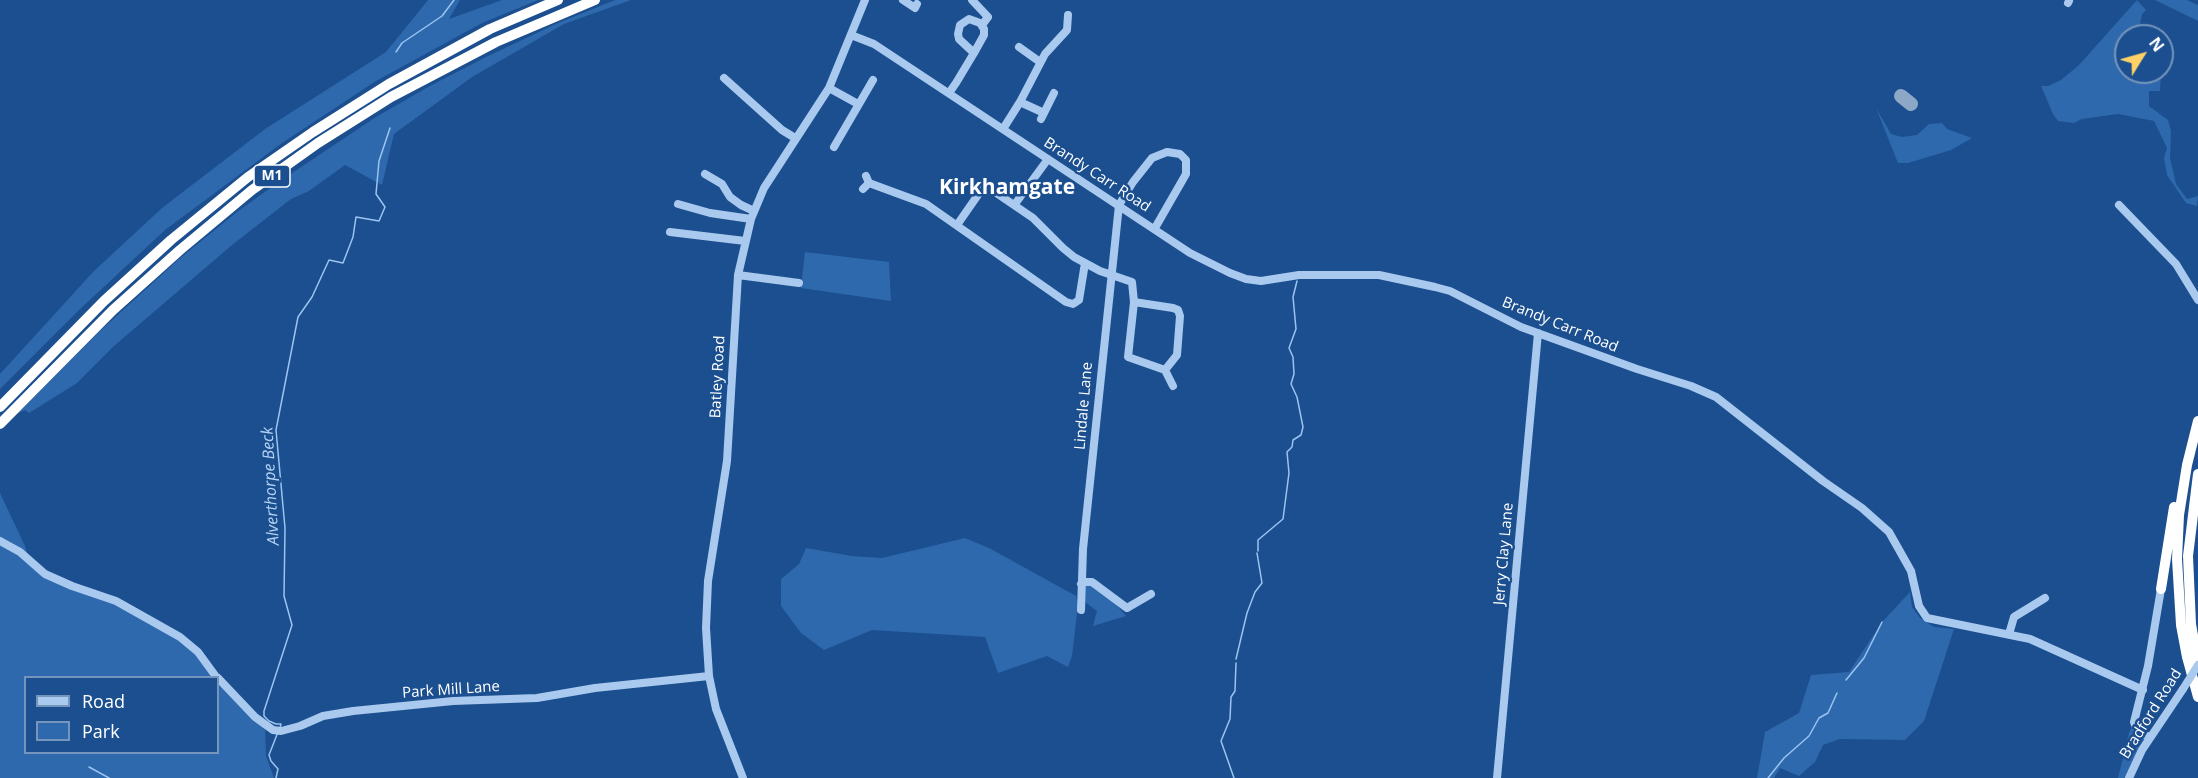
<!DOCTYPE html>
<style>
body{margin:0}
#map{position:relative;width:2198px;height:778px;overflow:hidden;background:#1b4f8f;font-family:"Open Sans",sans-serif}
canvas{display:block}
.legend{position:absolute;left:24px;top:676px;width:195px;height:78px;box-sizing:border-box;background:#1b4f8f;border:2px solid #7695bc;margin:0;padding:8px 10px;list-style:none;font-size:18px;color:#fff}
.legend li{display:flex;align-items:center;gap:12px;height:30px}
.legend b{width:30px;border:2px solid #7695bc}
.north{position:absolute;left:2114px;top:24px;width:60px;height:60px;box-sizing:border-box;background:#1b4f8f;border:2px solid #7695bc;border-radius:50%;rotate:53deg;font-size:16px;font-weight:700;line-height:24px;text-align:center;color:#fff}
.north::after{content:'';display:block;margin:auto;width:21px;height:27px;background:#ffd166;clip-path:polygon(50% 0,100% 100%,50% 72%,0 100%)}
</style>
<div id="map">
<canvas width="2198" height="778"></canvas>
<ul class="legend">
<li><b style="height:8px;background:#a9c9ee"></b>Road</li>
<li><b style="height:16px;background:#2e69ad"></b>Park</li>
</ul>
<div class="north">N</div>
</div>
<script>
const ctx = document.querySelector('canvas').getContext('2d');
ctx.lineJoin = 'round';
function paint(path, color) {
  ctx.fillStyle = color;
  ctx.fill(path, 'evenodd');
}
function poly(rows) {
  const path = new Path2D();
  for (const r of rows) {
    path.moveTo(r[0], r[1]);
    for (let i = 2; i < r.length; i += 2) path.lineTo(r[i], r[i + 1]);
  }
  return path;
}
function trace(path, color, width, dash) {
  ctx.strokeStyle = color;
  ctx.lineWidth = width;
  ctx.lineCap = dash ? 'butt' : 'round';
  ctx.setLineDash(dash || []);
  ctx.stroke(path);
}
function drawText(font, color, halo, rows, align = 'center') {
  ctx.font = font + ' "Open Sans",sans-serif';
  ctx.lineWidth = 5;
  ctx.setLineDash([]);
  ctx.textBaseline = 'middle';
  ctx.strokeStyle = halo;
  ctx.fillStyle = color;
  for (const [text, x, y, turn = 0] of rows) {
    ctx.save();
    ctx.translate(x, y);
    ctx.rotate((+turn || 0) * Math.PI / 180);
    ctx.textAlign = isNaN(turn) ? turn : align;
    if (halo) ctx.strokeText(text, 0, 0);
    ctx.fillText(text, 0, 0);
    ctx.restore();
  }
}
const green = poly([
 [428,0,460,0,449,19,502,0,538,0,482,23,376,81,282,143,165,230,79,310,0,389,0,374,93,272,162,208,265,129,386,52],
 [615,0,631,0,564,24,472,77,394,134,382,185,345,165,309,191,291,199,232,245,114,346,77,383,29,413,25,410,17,414,100,331,179,259,237,212,280,181,376,117,428,87,486,57,558,23],
 [2137,0,2146,10,2142,14,2138,36,2126,36,2126,72,2161,72,2160,91,2149,91,2149,106,2168,120,2171,131,2170,158,2176,184,2187,199,2198,196,2197,206,2186,203,2167,175,2164,158,2167,148,2154,121,2118,114,2082,119,2074,123,2058,121,2053,114,2041,86,2048,86,2061,80,2079,65],
 [2155,0,2187,0,2198,5,2198,21],
 [1876,108,1891,134,1902,137,1917,135,1929,124,1942,123,1947,129,1972,138,1951,150,1908,163,1898,163],
 [805,252,889,262,891,301,801,288],
 [0,493,25,546,27,553,9,541,0,538],
 [965,538,991,549,1076,596,1078,605,1072,656,1068,667,1047,656,998,673,985,637,872,630,824,650,801,633,781,606,781,579,799,564,806,548,852,556,882,558],
 [0,541,38,569,101,596,180,637,217,678,26,678,26,752,218,752,218,678,265,725,266,756,274,778,0,778],
 [1086,585,1094,585,1106,593,1126,616,1093,626,1097,611,1085,602],
 [1910,592,1912,607,1920,618,1934,627,1954,629,1924,721,1905,740,1840,739,1823,745,1815,762,1799,776,1780,768,1774,778,1757,778,1765,732,1799,713,1811,675,1849,672,1883,621],
 [2134,722,2150,738,2129,778,2118,778,2129,733]
]);
const stream = poly([
 [396,52,402,43,442,16,454,0],
 [1258,551,1258,540,1283,519,1289,473,1287,452,1292,447,1293,440,1301,435,1303,427,1297,397,1291,384,1294,374,1293,357,1289,348,1296,329,1293,297,1297,281],
 [1236,659,1247,613,1255,592,1262,583,1257,553],
 [1846,680,1864,658,1882,622],
 [280,728,281,724,276,724,269,721,264,716,264,711,292,625,284,596,285,528,276,430,298,317,312,297,329,260,343,263,353,237,356,217,379,221,385,207,376,194,379,161,390,128],
 [89,767,109,778],
 [276,778,278,769,271,761,269,755,278,732],
 [1234,778,1221,741,1230,719,1231,697,1235,691,1236,663],
 [1768,778,1784,758,1809,736,1819,718,1828,713,1837,693]
]);
const taxiway = poly([
 [1901,96,1911,104]
]);
const minor = poly([
 [903,0,915,8,917,4],
 [972,0,988,17,982,25],
 [2068,3,2069,1],
 [851,35,874,44,1190,253,1230,273,1246,279,1261,281,1299,275,1379,275,1435,287,1450,291,1521,327,1637,369,1691,386,1716,397,1823,481,1862,508,1889,532,1911,571,1919,606,1927,618,2030,639,2143,690],
 [1019,47,1040,62],
 [724,78,782,130,795,138],
 [829,88,858,104],
 [949,93,956,83,974,53,984,35,984,29,980,23,969,19,960,25,958,34,959,39,974,53],
 [1020,102,1044,113],
 [1041,119,1054,93],
 [1003,129,1020,102,1045,54,1067,30,1068,15],
 [834,147,873,80],
 [705,174,722,184,730,197,741,205,754,211],
 [869,183,926,204,1066,302,1073,304,1079,300,1085,263],
 [863,189,869,183,866,176],
 [678,204,710,213,751,219],
 [1015,204,1048,159],
 [2119,205,2176,264,2198,300],
 [957,225,980,192,984,188,989,188,1033,218,1063,248,1074,257,1100,271,1132,282,1134,302,1128,357,1165,370,1177,355,1180,316,1178,310,1173,308,1134,302],
 [670,232,745,241],
 [738,275,799,283],
 [1165,370,1173,386],
 [0,541,20,552,45,574,72,586,116,601,180,637,198,652,217,678],
 [1081,584,1084,582,1092,582,1127,608,1151,594],
 [1081,610,1083,549,1119,205,1133,182,1152,158,1167,152,1180,154,1186,160,1186,174,1155,228],
 [2009,634,2014,617,2045,598],
 [218,678,255,717,273,730,281,731,300,726,323,716,353,711,453,701,537,698,595,688,709,676],
 [2150,738,2137,730,2134,722,2148,666,2161,589],
 [743,778,716,709,709,676,706,628,708,581,727,461,738,275,751,219,764,188,829,88,865,0],
 [1497,778,1538,333],
 [2129,778,2142,750,2183,689]
]);
const highway = poly([
 [0,407,104,301,171,240,248,177,313,132,389,84,490,29,558,0],
 [2198,421,2187,465,2179,515,2177,559,2181,625,2187,657,2198,697],
 [0,424,113,310,180,250,252,190,318,143,391,97,496,42,595,0],
 [2198,474,2188,556,2191,624,2198,664],
 [2161,589,2174,507]
]);
const minorBridge = poly([
 [2183,689,2198,665]
]);
const shields = [
 [272,176,36]
];
const shieldNames = [
 ["M1",272,176]
];
const streetNames = [
 ["Brandy Carr Road",1097,175,33],
 ["Brandy Carr Road",1560,325,22],
 ["Batley Road",718,377,-87],
 ["Lindale Lane",1084,406,-85],
 ["Jerry Clay Lane",1504,554,-85],
 ["Park Mill Lane",451,690,-4],
 ["Bradford Road",2151,714,-58]
];
const waterNames = [
 ["Alverthorpe Beck",271,486,-93]
];
const districtNames = [
 ["Kirkhamgate",1007,188]
];
paint(green, '#2e69ad');
trace(stream, '#9cc4f0', 1.5);
trace(taxiway, '#8da7c7', 14);
trace(minor, '#a9c9ee', 8);
trace(highway, '#fff', 10);
trace(minorBridge, '#a9c9ee', 8);
for (const [x, y, w] of shields) {
  const box = new Path2D();
  box.roundRect(x - w / 2, y - 11, w, 22, 4.5);
  ctx.fillStyle = '#1b4f8f';
  ctx.fill(box);
  trace(box, '#fff', 1.5);
}
drawText('bold 14px', '#fff', null, shieldNames);
drawText('15px', '#fff', '#1b4f8f', streetNames);
drawText('italic 16px', '#b5d3f5', '#1b4f8f', waterNames);
drawText('bold 21px', '#fff', '#1b4f8f', districtNames);
</script>
